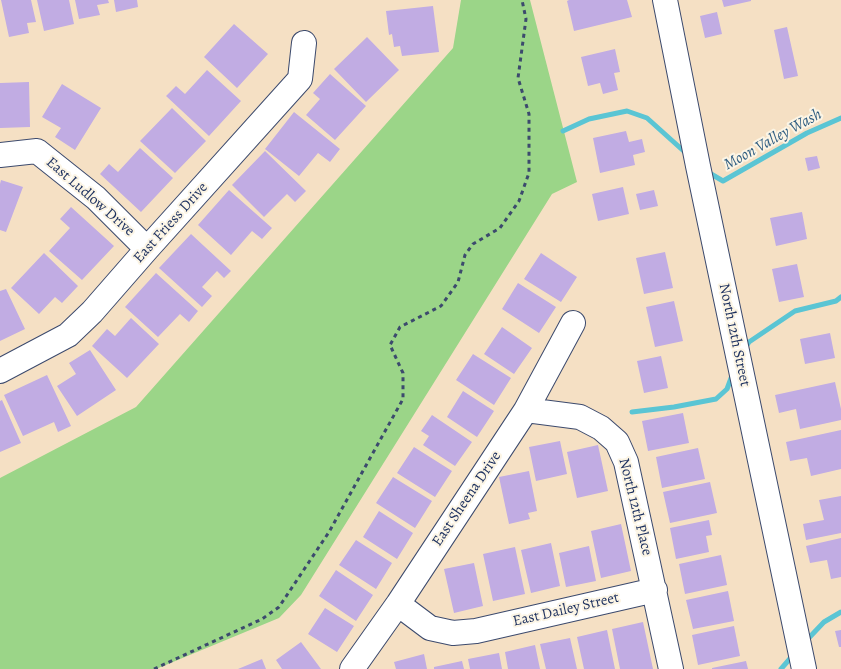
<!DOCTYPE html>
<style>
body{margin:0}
canvas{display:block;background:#f5e0c4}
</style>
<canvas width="841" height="669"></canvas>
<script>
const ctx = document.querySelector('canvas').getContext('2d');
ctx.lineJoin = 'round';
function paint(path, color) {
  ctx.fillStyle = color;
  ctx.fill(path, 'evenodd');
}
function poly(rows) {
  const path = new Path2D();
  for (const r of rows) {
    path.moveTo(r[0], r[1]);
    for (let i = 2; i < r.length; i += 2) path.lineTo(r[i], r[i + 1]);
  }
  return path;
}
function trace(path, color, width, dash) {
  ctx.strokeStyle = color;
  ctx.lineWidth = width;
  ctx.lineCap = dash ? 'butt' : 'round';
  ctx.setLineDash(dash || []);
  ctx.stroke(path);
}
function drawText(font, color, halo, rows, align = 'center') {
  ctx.font = font + ' Alegreya,serif';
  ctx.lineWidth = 4;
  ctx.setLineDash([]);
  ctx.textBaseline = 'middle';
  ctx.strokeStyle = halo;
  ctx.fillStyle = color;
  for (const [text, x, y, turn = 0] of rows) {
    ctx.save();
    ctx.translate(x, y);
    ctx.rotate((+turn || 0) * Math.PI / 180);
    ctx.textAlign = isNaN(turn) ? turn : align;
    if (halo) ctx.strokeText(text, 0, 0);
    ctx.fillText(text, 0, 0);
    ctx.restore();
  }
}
const green = poly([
 [461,0,530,0,577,182,552,194,301,595,279,618,156,669,0,669,0,478,136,407,453,48]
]);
const stream = poly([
 [563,131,589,119,627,111,647,118,687,154],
 [706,171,723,181,807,133,841,118],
 [744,350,749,342,795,311,836,301,841,297],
 [632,412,674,407,716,399,727,389,733,373],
 [805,642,824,622,841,612],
 [781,669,794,654]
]);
const building = poly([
 [1,0,31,0,36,22,27,23,29,33,9,37],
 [37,0,69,0,74,24,44,31],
 [75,0,108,0,109,3,97,5,100,15,79,19],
 [114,0,137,0,138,7,116,12],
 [569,0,627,0,632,17,574,31,567,1],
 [722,0,751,0,751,1,724,7],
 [433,6,439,52,402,56,400,46,394,47,392,34,389,35,386,11],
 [717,12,722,34,705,38,700,16],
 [234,24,268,54,237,88,204,57],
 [787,27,798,76,784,79,774,30],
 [367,37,399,70,366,102,334,69],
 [615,49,620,72,614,73,618,90,603,94,600,83,588,86,581,57],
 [207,70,241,101,209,136,166,96,176,86,185,94],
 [330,74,366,106,335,140,306,115,320,99,313,93],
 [29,82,30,127,0,128,0,83],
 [62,84,101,108,75,150,55,137,61,128,42,117],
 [172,108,206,141,175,173,140,141],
 [294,112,340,149,330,162,318,153,299,176,265,149],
 [626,131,629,142,642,139,645,152,633,155,635,165,600,173,593,138],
 [140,148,173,178,141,212,100,174,109,164,118,172],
 [265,151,306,191,295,202,287,194,264,217,232,185],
 [817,156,820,168,808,171,805,158],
 [1,180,23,187,6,232,0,230,0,184],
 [623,187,629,214,598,221,592,194],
 [229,190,272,228,262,239,252,231,231,255,198,225],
 [654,190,658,206,640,210,636,194],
 [71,207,114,246,82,280,49,251,70,228,60,219],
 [802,212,807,239,776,246,770,218],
 [191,234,231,271,224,278,217,271,202,287,212,296,202,307,159,268],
 [665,252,673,288,644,294,636,258],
 [44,253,78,286,62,303,55,297,39,314,11,288],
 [541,253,577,277,561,302,524,279],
 [797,264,804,297,779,302,772,269],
 [156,273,198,311,189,322,180,314,158,337,125,307],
 [518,283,556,307,539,333,502,309],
 [6,289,25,329,0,341,0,291],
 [674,301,683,341,655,347,646,307],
 [131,318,159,344,127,378,92,346,107,329,115,336],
 [502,327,532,348,514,374,484,354],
 [830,333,835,358,805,364,800,339],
 [90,350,116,390,77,416,57,386,76,374,69,363],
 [473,354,511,378,494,405,456,380],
 [661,356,668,388,644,393,637,361],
 [47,375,71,426,58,432,54,422,23,436,4,395],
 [835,382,841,409,841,420,800,429,796,409,779,413,775,395],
 [463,391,494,411,477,437,447,417],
 [2,400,21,443,0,452,0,401],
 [683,413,689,443,648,451,642,421],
 [432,415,472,442,455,466,423,445,429,436,421,431],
 [841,430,841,469,811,476,807,458,790,461,786,442],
 [560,441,567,474,536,481,529,447],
 [598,445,608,491,577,498,567,452],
 [414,447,452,471,435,497,397,473],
 [698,448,705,479,662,488,656,457],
 [529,471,537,511,528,513,530,519,509,524,499,477],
 [393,477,432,501,415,528,376,503],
 [710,482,717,513,670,523,663,492],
 [841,496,841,533,806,540,803,524,824,520,819,500],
 [379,511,413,533,397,559,363,537],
 [709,520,712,535,706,536,709,552,676,559,670,528],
 [621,524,631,571,601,578,591,531],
 [841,538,841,577,831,579,827,560,810,563,806,546],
 [356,540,392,563,376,589,339,565],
 [551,543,560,586,531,593,521,550],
 [589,546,596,581,566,587,559,553],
 [515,547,525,594,493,601,483,554],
 [721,555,727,585,685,594,679,564],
 [474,563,483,606,454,613,444,569],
 [336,570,373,595,356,621,319,596],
 [728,591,734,621,693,629,686,600],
 [325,608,354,626,337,652,308,634],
 [643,622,653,669,620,669,612,629],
 [734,626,740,656,698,665,692,635],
 [607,630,615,669,584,669,577,637],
 [841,630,841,647,839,647,835,631],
 [570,638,577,669,546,669,540,644],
 [301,642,321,669,282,669,276,660],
 [535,645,540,669,508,669,505,652],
 [499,653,502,669,470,669,468,659],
 [424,654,427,669,396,669,394,662],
 [262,659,266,669,238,669],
 [462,661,464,669,434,669,434,667],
 [746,661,748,669,712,669,712,668]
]);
const path = poly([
 [154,669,262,619,279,607,329,532,403,399,403,373,390,345,400,327,441,306,458,282,465,255,473,244,500,228,519,201,529,173,529,114,518,78,526,19,522,0]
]);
const minor = poly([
 [665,0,698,166,804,669],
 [0,155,37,151,96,198,147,249],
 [0,371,68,335,92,312,147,249,300,79,304,43],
 [526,410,580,417,601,428,617,442,626,462,671,669],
 [398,604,430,628,453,633,476,631,655,590],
 [352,669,398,604,526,410,573,323]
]);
const streetNames = [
 ["East Ludlow Drive",90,197,41],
 ["East Friess Drive",171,223,-48],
 ["North 12th Street",734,335,78],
 ["East Sheena Drive",467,499,-56],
 ["North 12th Place",635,507,76],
 ["East Dailey Street",566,610,-13]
];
const waterNames = [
 ["Moon Valley Wash",773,140,-29]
];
paint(green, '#9bd588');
trace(stream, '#5ac5d4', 5);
paint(building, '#c1ace3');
trace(minor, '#3c4a6d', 26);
trace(path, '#3c4a6d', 3, [4, 4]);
trace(minor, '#fff', 24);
drawText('15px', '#1b2f5e', '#fcf5e5', streetNames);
drawText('italic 16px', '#2e5c81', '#fcf5e5', waterNames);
</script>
